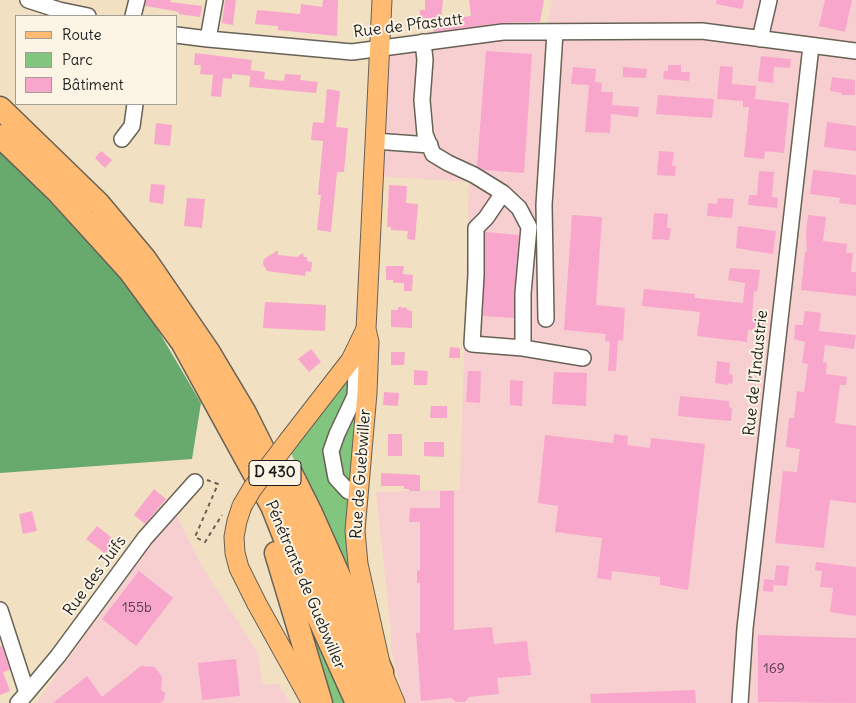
<!DOCTYPE html>
<meta charset="utf-8">
<style>
body{margin:0}
#map{position:relative;width:856px;height:703px;overflow:hidden;background:#f1e0c1;font-family:Delius,sans-serif}
canvas{display:block}
.legend{position:absolute;left:15px;top:15px;width:162px;height:90px;box-sizing:border-box;background:#fcf5e5;border:1px solid #a29e95;margin:0;padding:6px 9px;list-style:none;font-size:15px;color:#1c1c1c}
.legend li{display:flex;align-items:center;gap:10px;height:25px}
.legend b{width:25px;border:1px solid #a29e95}
</style>
<div id="map">
<canvas width="856" height="703"></canvas>
<ul class="legend">
<li><b style="height:6px;background:#ffbb71"></b>Route</li>
<li><b style="height:14px;background:#81c57f"></b>Parc</li>
<li><b style="height:14px;background:#f8a6cc"></b>Bâtiment</li>
</ul>
</div>
<script>
const ctx = document.querySelector('canvas').getContext('2d');
ctx.lineJoin = 'round';
function paint(path, color) {
  ctx.fillStyle = color;
  ctx.fill(path, 'evenodd');
}
function poly(rows) {
  const path = new Path2D();
  for (const r of rows) {
    path.moveTo(r[0], r[1]);
    for (let i = 2; i < r.length; i += 2) path.lineTo(r[i], r[i + 1]);
  }
  return path;
}
function trace(path, color, width, dash) {
  ctx.strokeStyle = color;
  ctx.lineWidth = width;
  ctx.lineCap = dash ? 'butt' : 'round';
  ctx.setLineDash(dash || []);
  ctx.stroke(path);
}
function drawText(font, color, halo, rows, align = 'center') {
  ctx.font = font + ' Delius,sans-serif';
  ctx.lineWidth = 4;
  ctx.setLineDash([]);
  ctx.textBaseline = 'middle';
  ctx.strokeStyle = halo;
  ctx.fillStyle = color;
  for (const [text, x, y, turn = 0] of rows) {
    ctx.save();
    ctx.translate(x, y);
    ctx.rotate((+turn || 0) * Math.PI / 180);
    ctx.textAlign = isNaN(turn) ? turn : align;
    if (halo) ctx.strokeText(text, 0, 0);
    ctx.fillText(text, 0, 0);
    ctx.restore();
  }
}
const built = poly([
 [552,0,856,0,856,703,405,703,391,649,391,629,376,492,460,490,469,182,372,176,379,48,546,31],
 [175,512,203,568,257,651,263,685,278,684,290,703,36,703]
]);
const green = poly([
 [358,359,358,593,289,449],
 [286,569,347,703,327,703]
]);
const forest = poly([
 [0,148,136,293,201,403,192,459,0,473]
]);
const building = poly([
 [146,0,171,0,170,2,202,6,200,17,178,14,179,12,169,10,145,6],
 [225,0,236,0,233,25,222,23],
 [323,0,338,0,337,36,278,30,278,26,255,24,257,10,300,14,301,4,322,7],
 [425,0,443,0,441,20,471,16,469,0,544,0,540,22,502,23,433,32,433,24,419,23,420,10,425,10],
 [717,0,744,0,742,9,716,4],
 [825,0,852,0,845,32,819,26],
 [486,51,532,54,524,173,484,170,477,166],
 [195,53,252,60,250,76,232,74,232,79,223,78,221,97,211,96,213,75,200,74,201,65,194,65],
 [761,56,791,59,790,68,774,67,773,83,758,81],
 [668,65,681,65,681,72,690,72,689,81,663,79,664,71,668,71],
 [720,66,733,67,732,84,756,86,755,99,789,103,784,153,765,151,764,159,744,157,749,107,743,107,743,101,717,99],
 [573,67,596,69,595,82,602,83,601,92,613,92,612,105,639,107,638,117,611,114,610,133,585,132,589,85,571,84],
 [623,67,647,69,646,78,623,77],
 [251,70,265,72,264,79,284,81,285,74,301,75,300,80,318,82,316,93,249,87],
 [832,77,855,80,855,95,841,95,842,93,830,91],
 [327,89,340,91,336,127,348,128,344,172,337,172,331,232,317,230,321,195,318,195,323,141,311,140,313,122,324,123],
 [658,95,714,99,712,118,656,114],
 [827,122,856,126,856,151,824,147],
 [156,123,172,125,170,146,154,144],
 [101,151,112,160,105,168,95,158],
 [659,151,674,152,672,166,676,166,675,176,657,175],
 [813,170,856,175,856,205,839,203,840,198,810,194],
 [759,171,774,172,772,197,778,198,777,208,748,205,749,195,757,195],
 [151,184,165,185,163,204,149,202],
 [389,185,407,186,406,203,418,204,415,240,407,239,408,231,391,230,391,227,387,227],
 [187,198,205,199,202,228,184,226],
 [718,198,734,199,732,218,707,216,708,203,717,204],
 [654,213,668,214,667,228,671,228,669,240,652,239],
 [572,215,602,217,596,305,625,308,623,341,618,340,616,371,608,371,610,342,605,341,606,334,564,330],
 [808,215,826,217,823,241,847,244,846,253,853,253,851,272,856,272,856,296,801,290,805,252,807,251,806,233],
 [738,226,776,231,773,254,736,248],
 [485,232,519,235,514,292,514,318,483,316],
 [278,250,278,255,297,257,303,253,304,257,307,257,307,261,312,262,311,272,306,271,305,276,267,271,263,264,264,259],
 [386,266,404,266,403,274,413,275,412,291,404,291,404,283,393,283,393,280,386,280],
 [730,268,760,270,757,292,754,291,752,317,765,319,764,331,748,330,747,342,697,336,700,312,642,306,644,289,695,294,695,298,743,303,745,283,728,280],
 [265,302,326,305,325,331,263,328],
 [398,307,407,308,407,310,412,311,412,328,391,327,391,310,398,310],
 [805,311,821,313,819,331,856,335,854,349,825,345,823,362,827,363,826,374,847,377,846,385,840,385,835,423,856,426,856,503,830,500,824,548,775,543,783,471,797,472,800,449,786,447,789,418,794,418,797,391,804,392,808,364,802,363,805,342,794,339,795,325,803,325],
 [450,347,460,348,460,358,449,358],
 [311,349,321,362,309,372,298,359],
 [391,352,405,352,404,365,391,365],
 [717,361,730,363,729,374,733,375,732,384,728,383,728,385,715,383],
 [414,370,428,371,427,385,414,385],
 [468,371,481,371,480,403,466,402],
 [554,372,587,373,586,406,552,404],
 [510,380,523,381,522,406,510,405],
 [384,392,399,393,398,406,383,405],
 [680,396,729,401,729,407,732,408,731,421,678,416],
 [431,406,447,406,447,418,430,418],
 [388,434,402,434,402,456,388,456],
 [614,434,628,436,627,445,650,448,651,438,705,444,688,590,660,585,660,577,612,571,611,580,597,578,602,538,555,532,558,506,538,503,545,435,613,443],
 [424,442,444,442,444,457,424,456],
 [381,473,420,475,420,491,409,491,409,489,404,489,404,486,381,486],
 [154,489,166,499,145,524,134,515],
 [440,491,454,491,454,630,492,627,494,644,527,641,529,662,530,662,531,675,497,678,499,694,469,697,465,702,456,702,451,698,421,701,416,633,420,633,420,583,417,583,417,571,420,570,420,522,409,522,410,508,440,508],
 [32,511,37,531,23,534,19,514],
 [97,526,122,546,113,556,108,552,106,554,86,539],
 [816,562,856,567,856,616,830,612,833,588,820,587,822,571,815,570],
 [776,565,789,566,787,586,774,585],
 [139,571,173,598,136,646,102,619],
 [764,579,774,580,773,592,763,591],
 [758,635,856,638,856,703,758,702],
 [0,646,2,646,10,670,3,672,10,691,0,695],
 [236,659,240,696,202,700,198,663],
 [141,666,155,667,162,677,161,690,165,693,164,700,160,703,53,703,87,676,102,697],
 [695,690,696,703,591,703,590,694]
]);
const path = poly([
 [207,480,218,484,195,537,205,542,222,515]
]);
const minor = poly([
 [28,0,59,10,88,16],
 [133,16,137,0],
 [176,35,208,39,352,52,503,32,702,31,856,51],
 [208,39,215,0],
 [760,39,769,0],
 [423,42,425,60,422,100,425,134,433,154,448,163,474,175,503,193,519,208,529,227,523,293,523,348,583,358],
 [122,139,132,126,135,104],
 [374,141,430,145],
 [503,193,486,218,476,228,476,275,472,344,523,348],
 [546,319,544,205,555,32],
 [351,360,356,373,355,396,337,434,331,451,336,478,348,491,358,494],
 [0,610,27,693,18,703],
 [27,693,58,656,145,538,195,482],
 [740,703,745,628,811,46]
]);
const major = poly([
 [382,0,366,329,369,342,367,393,355,531,358,564,382,672,395,703],
 [289,440,351,360,366,329],
 [242,506,237,521,234,537,235,553,239,568,257,604,312,703]
]);
const highway = poly([
 [0,108,99,204,145,259,208,351,245,413,279,481,376,703],
 [0,136,58,192,129,270,182,342,272,506,301,579,357,703],
 [291,473,311,513,382,672],
 [276,553,321,703]
]);
const majorBridge = poly([
 [242,506,252,489,289,440]
]);
const numberNames = [
 ["155b",137,608],
 ["169",774,669]
];
const shields = [
 [275,473,52]
];
const shieldNames = [
 ["D 430",275,473]
];
const streetNames = [
 ["Rue de Pfastatt",408,26,-7],
 ["Rue de l'Industrie",756,373,-84],
 ["Rue de Guebwiller",361,474,-86],
 ["Rue des Juifs",95,576,-54],
 ["Pénétrante de Guebwiller",305,585,67]
];
paint(built, '#f7cfd0');
paint(green, '#81c57f');
paint(forest, '#68aa6e');
paint(building, '#f8a6cc');
trace(minor, '#676156', 18);
trace(major, '#676156', 21);
trace(highway, '#676156', 25);
trace(path, '#676156', 2, [4, 4]);
trace(minor, '#fff', 15);
trace(major, '#ffbb71', 19);
trace(highway, '#ffbb71', 22);
trace(majorBridge, '#676156', 21, []);
trace(majorBridge, '#ffbb71', 19);
drawText('14px', '#533e48', null, numberNames);
for (const [x, y, w] of shields) {
  const box = new Path2D();
  box.roundRect(x - w / 2, y - 12.5, w, 25, 4);
  ctx.fillStyle = '#fcf5e5';
  ctx.fill(box);
  trace(box, '#1c1c1c', 1);
}
drawText('bold 15px', '#1c1c1c', null, shieldNames);
drawText('16px', '#1c1c1c', '#fcf5e5', streetNames);
</script>
